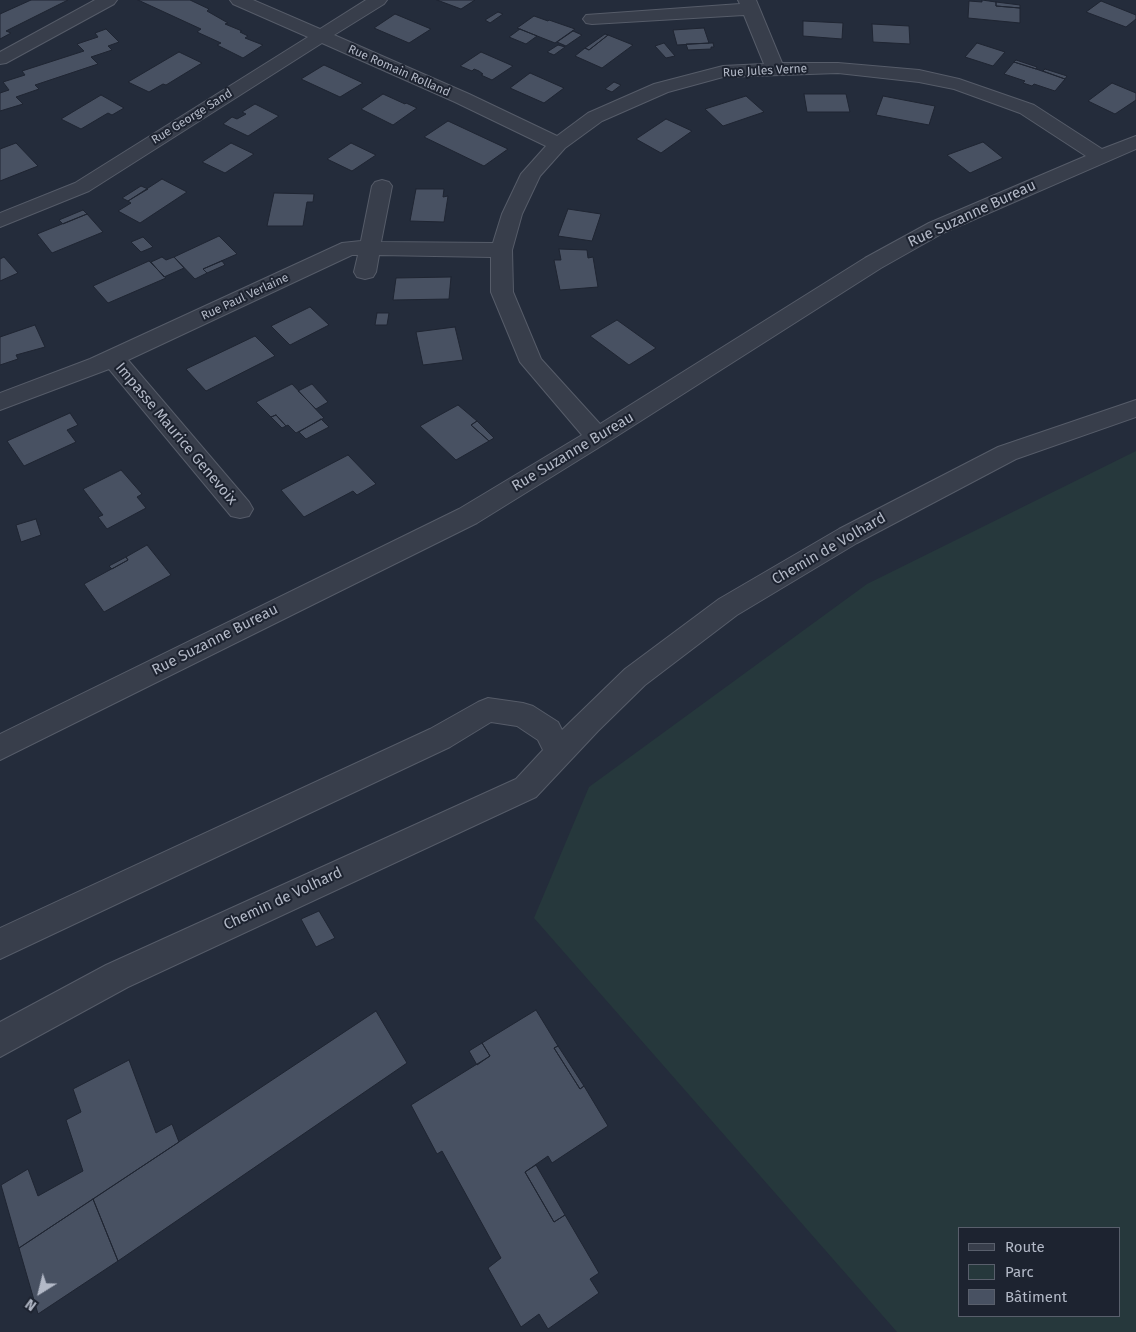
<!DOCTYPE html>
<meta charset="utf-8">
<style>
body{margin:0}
#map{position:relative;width:1136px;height:1332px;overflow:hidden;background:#242c3b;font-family:"Fira Sans",sans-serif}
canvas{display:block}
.legend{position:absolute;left:958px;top:1227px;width:162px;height:90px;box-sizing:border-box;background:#1d2330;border:1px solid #595f6c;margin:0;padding:6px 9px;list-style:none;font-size:15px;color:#b3b9c7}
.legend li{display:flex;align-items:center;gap:10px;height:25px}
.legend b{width:25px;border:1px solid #595f6c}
.north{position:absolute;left:15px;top:1267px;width:50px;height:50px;-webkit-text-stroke:4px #1d2330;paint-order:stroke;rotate:216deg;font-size:14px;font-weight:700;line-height:20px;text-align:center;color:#b3b9c7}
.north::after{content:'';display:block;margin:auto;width:18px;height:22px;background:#b3b9c7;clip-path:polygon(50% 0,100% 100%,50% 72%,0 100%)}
</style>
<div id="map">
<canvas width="1136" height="1332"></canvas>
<ul class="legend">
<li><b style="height:6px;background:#383e4b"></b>Route</li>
<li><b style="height:14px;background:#26383c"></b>Parc</li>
<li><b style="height:14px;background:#485162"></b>Bâtiment</li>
</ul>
<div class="north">N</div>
</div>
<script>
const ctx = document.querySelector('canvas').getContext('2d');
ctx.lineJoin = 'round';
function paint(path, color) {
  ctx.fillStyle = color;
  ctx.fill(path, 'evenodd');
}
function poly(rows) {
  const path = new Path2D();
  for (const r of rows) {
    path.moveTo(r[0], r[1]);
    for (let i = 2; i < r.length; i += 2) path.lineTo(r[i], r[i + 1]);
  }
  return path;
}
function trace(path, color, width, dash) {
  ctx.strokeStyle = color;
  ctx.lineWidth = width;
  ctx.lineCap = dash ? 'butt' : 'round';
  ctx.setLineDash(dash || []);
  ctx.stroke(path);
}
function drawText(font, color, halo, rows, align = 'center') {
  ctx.font = font + ' "Fira Sans",sans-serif';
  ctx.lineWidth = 4;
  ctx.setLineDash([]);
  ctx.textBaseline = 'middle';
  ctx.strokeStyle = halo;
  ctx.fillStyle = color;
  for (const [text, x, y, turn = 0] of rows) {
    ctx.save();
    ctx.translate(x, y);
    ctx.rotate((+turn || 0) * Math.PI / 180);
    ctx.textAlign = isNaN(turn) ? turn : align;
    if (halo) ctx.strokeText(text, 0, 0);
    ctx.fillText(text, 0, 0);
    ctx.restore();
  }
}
const green = poly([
 [1136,451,1136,1332,897,1332,534,918,589,787,867,584],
 [960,1228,1120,1228,1120,1316,960,1316]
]);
const building = poly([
 [31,0,68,0,6,31,11,33,0,39,0,14,31,0],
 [138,0,190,0,209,9,207,11,228,23,225,24,242,31,240,32,248,36,245,38,263,45,243,58,217,45,221,43,197,32,201,29,138,0],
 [437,0,475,0,461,9,437,0],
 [982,0,996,2,996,6,1020,8,1020,23,968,18,969,1,982,2,982,0],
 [1101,1,1136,15,1136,19,1126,27,1086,12,1101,1],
 [996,2,1020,5,1020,8,996,6,996,2],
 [498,12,503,14,490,23,485,20,498,12],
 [395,14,431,29,409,43,374,28,395,14],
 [534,16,548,21,549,20,575,29,555,43,517,28,534,16],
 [803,21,843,23,842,39,803,36,803,21],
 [872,24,909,26,910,44,873,42,872,24],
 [704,28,709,43,677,45,673,30,704,28],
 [106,29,119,42,108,46,112,50,91,57,98,64,35,85,39,89,16,97,23,104,0,111,0,93,9,90,3,82,25,75,22,71,84,51,77,44,98,37,95,33,106,29],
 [520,29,537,36,526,44,509,37,520,29],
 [573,31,582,35,566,46,557,42,573,31],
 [605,34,608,35,589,50,585,48,605,34],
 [608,35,633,45,602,68,575,56,585,48,589,50,608,35],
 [664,43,675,56,666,58,655,46,664,43],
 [713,43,714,47,711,47,711,49,688,50,686,44,713,43],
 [977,43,1005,52,993,66,965,57,977,43],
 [558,45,565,47,554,55,547,52,558,45],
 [179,52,202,63,166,85,163,84,149,92,128,82,179,52],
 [481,52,513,66,492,80,481,75,483,74,479,71,474,69,472,71,460,66,481,52],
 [1016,60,1037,67,1036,69,1014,62,1016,60],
 [1014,62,1036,69,1065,79,1055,91,1034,84,1032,86,1023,83,1025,81,1004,74,1014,62],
 [324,65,363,83,340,97,301,79,324,65],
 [1045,69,1067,76,1065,79,1043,71,1045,69],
 [530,73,564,88,544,103,510,88,530,73],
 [614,82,621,85,612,92,605,89,614,82],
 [1112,83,1136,93,1136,100,1115,114,1088,101,1112,83],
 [383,94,405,104,406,103,417,108,393,125,361,109,383,94],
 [804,94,846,94,850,112,807,112,804,94],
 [101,95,124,108,112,115,108,113,81,129,61,119,101,95],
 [746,96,764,112,723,126,705,109,746,96],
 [883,96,935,106,929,125,876,115,883,96],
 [255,104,279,116,248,136,223,124,232,117,237,119,246,114,242,112,255,104],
 [666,119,692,131,661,153,636,139,666,119],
 [448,121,508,149,484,166,424,137,448,121],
 [983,142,1003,158,970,173,947,155,983,142],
 [16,143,38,166,0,181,0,149,16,143],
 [231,143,254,154,225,173,202,162,231,143],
 [351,143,376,155,352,171,327,159,351,143],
 [162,179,187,192,140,223,118,211,131,203,128,201,162,179],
 [141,186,148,189,128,201,122,198,141,186],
 [416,189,444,189,443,197,448,196,444,222,410,221,416,189],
 [274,193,314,194,313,202,307,202,303,226,267,226,274,193],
 [568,209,601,214,592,241,558,236,568,209],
 [83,210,87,214,63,224,59,220,83,210],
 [87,214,103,232,52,253,37,234,87,214],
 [219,236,237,254,203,269,207,273,195,279,174,257,219,236],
 [143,237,153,247,141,252,131,242,143,237],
 [559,249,587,250,588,258,593,257,598,287,560,290,554,260,561,260,559,249],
 [4,257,18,273,0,281,0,259,4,257],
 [162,257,166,260,174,257,184,268,164,277,151,262,162,257],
 [149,261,166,278,108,303,93,286,149,261],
 [222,261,225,265,207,273,203,269,222,261],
 [451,277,449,299,393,300,396,278,451,277],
 [310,307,329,325,290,345,271,326,310,307],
 [377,313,389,313,387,325,375,325,377,313],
 [617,320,656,348,629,365,590,336,617,320],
 [35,325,45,347,16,355,18,359,0,365,0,337,35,325],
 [455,327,463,360,423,365,416,332,455,327],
 [255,336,275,356,206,391,186,369,255,336],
 [292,384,324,418,296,433,288,425,286,426,276,415,271,417,256,402,292,384],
 [312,384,328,402,316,409,298,391,312,384],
 [458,405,477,421,471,425,489,441,456,460,420,426,458,405],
 [70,413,78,425,67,430,76,442,24,466,7,441,70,413],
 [276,415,286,426,282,428,271,417,276,415],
 [321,419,329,427,306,439,299,432,321,419],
 [477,421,494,438,489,441,471,425,477,421],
 [348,455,376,484,357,495,353,491,304,517,281,490,348,455],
 [121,470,142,494,137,497,146,508,107,529,98,517,103,515,83,489,121,470],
 [36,519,41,535,21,542,16,525,36,519],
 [147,545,171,575,104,612,84,584,128,560,126,557,147,545],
 [126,557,128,560,112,569,109,566,126,557],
 [319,911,335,938,316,947,301,919,319,911],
 [536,1010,558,1046,554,1048,580,1089,584,1086,608,1126,552,1163,548,1156,525,1172,554,1222,565,1215,599,1273,590,1279,599,1293,548,1329,539,1314,521,1327,488,1268,501,1258,442,1151,437,1154,411,1105,490,1056,482,1043,536,1010],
 [376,1011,407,1063,118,1261,93,1199,376,1011],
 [482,1043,490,1056,477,1065,469,1051,482,1043],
 [558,1046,584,1086,580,1089,554,1048,558,1046],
 [129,1060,156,1133,172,1124,179,1142,19,1248,1,1185,28,1169,38,1196,83,1171,66,1120,81,1112,73,1089,129,1060],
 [536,1165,565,1215,554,1222,525,1172,536,1165],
 [93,1199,118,1261,38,1314,19,1248,93,1199]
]);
const minor = poly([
 [95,0,117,0,114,4,6,63,0,64,0,52,95,0],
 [230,0,253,0,320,29,366,0,387,0,384,4,334,35,469,94,557,136,588,113,654,84,723,66,764,64,744,15,592,24,586,23,583,19,586,15,740,4,738,0,756,0,782,63,838,63,919,70,959,79,1034,105,1102,149,1136,136,1136,149,943,233,881,268,606,443,477,523,0,760,0,734,459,509,582,435,520,362,491,292,491,257,379,255,376,272,373,277,365,279,357,277,354,272,358,255,352,255,128,360,249,502,253,509,249,516,240,518,231,516,109,369,0,410,0,393,90,359,342,243,361,241,372,186,375,182,382,180,389,182,392,186,381,242,493,243,502,214,521,174,546,146,455,102,322,43,89,191,0,227,0,213,75,183,308,37,233,4,230,0],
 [838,73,919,82,954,89,1020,113,1086,156,929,223,865,258,600,424,541,359,513,292,512,250,522,214,540,176,565,148,602,121,668,92,723,77,838,73],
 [1136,400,1136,417,1016,459,857,543,737,615,645,685,598,731,536,797,128,987,0,1057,0,1022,106,965,516,779,543,750,538,740,517,726,491,722,450,747,0,959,0,928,430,729,478,702,488,698,523,703,533,706,558,722,562,730,625,669,719,599,839,529,998,447,1136,400]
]);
const farStreetnames = [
 ["Rue Romain Rolland",399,71,24],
 ["Rue Jules Verne",765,71,-3],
 ["Rue George Sand",192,117,-32],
 ["Rue Paul Verlaine",245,297,-25]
];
const streetNames = [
 ["Rue Suzanne Bureau",972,214,-25],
 ["Impasse Maurice Genevoix",176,434,50],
 ["Rue Suzanne Bureau",573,452,-31],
 ["Chemin de Volhard",829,549,-30],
 ["Rue Suzanne Bureau",215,640,-27],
 ["Chemin de Volhard",283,899,-25]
];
paint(green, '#26383c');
paint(building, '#485162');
trace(building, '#1f2532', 1);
trace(minor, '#565c69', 2);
paint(minor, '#383e4b');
drawText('12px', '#b3b9c7', '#1d2330', farStreetnames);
drawText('15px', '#b3b9c7', '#1d2330', streetNames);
</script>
